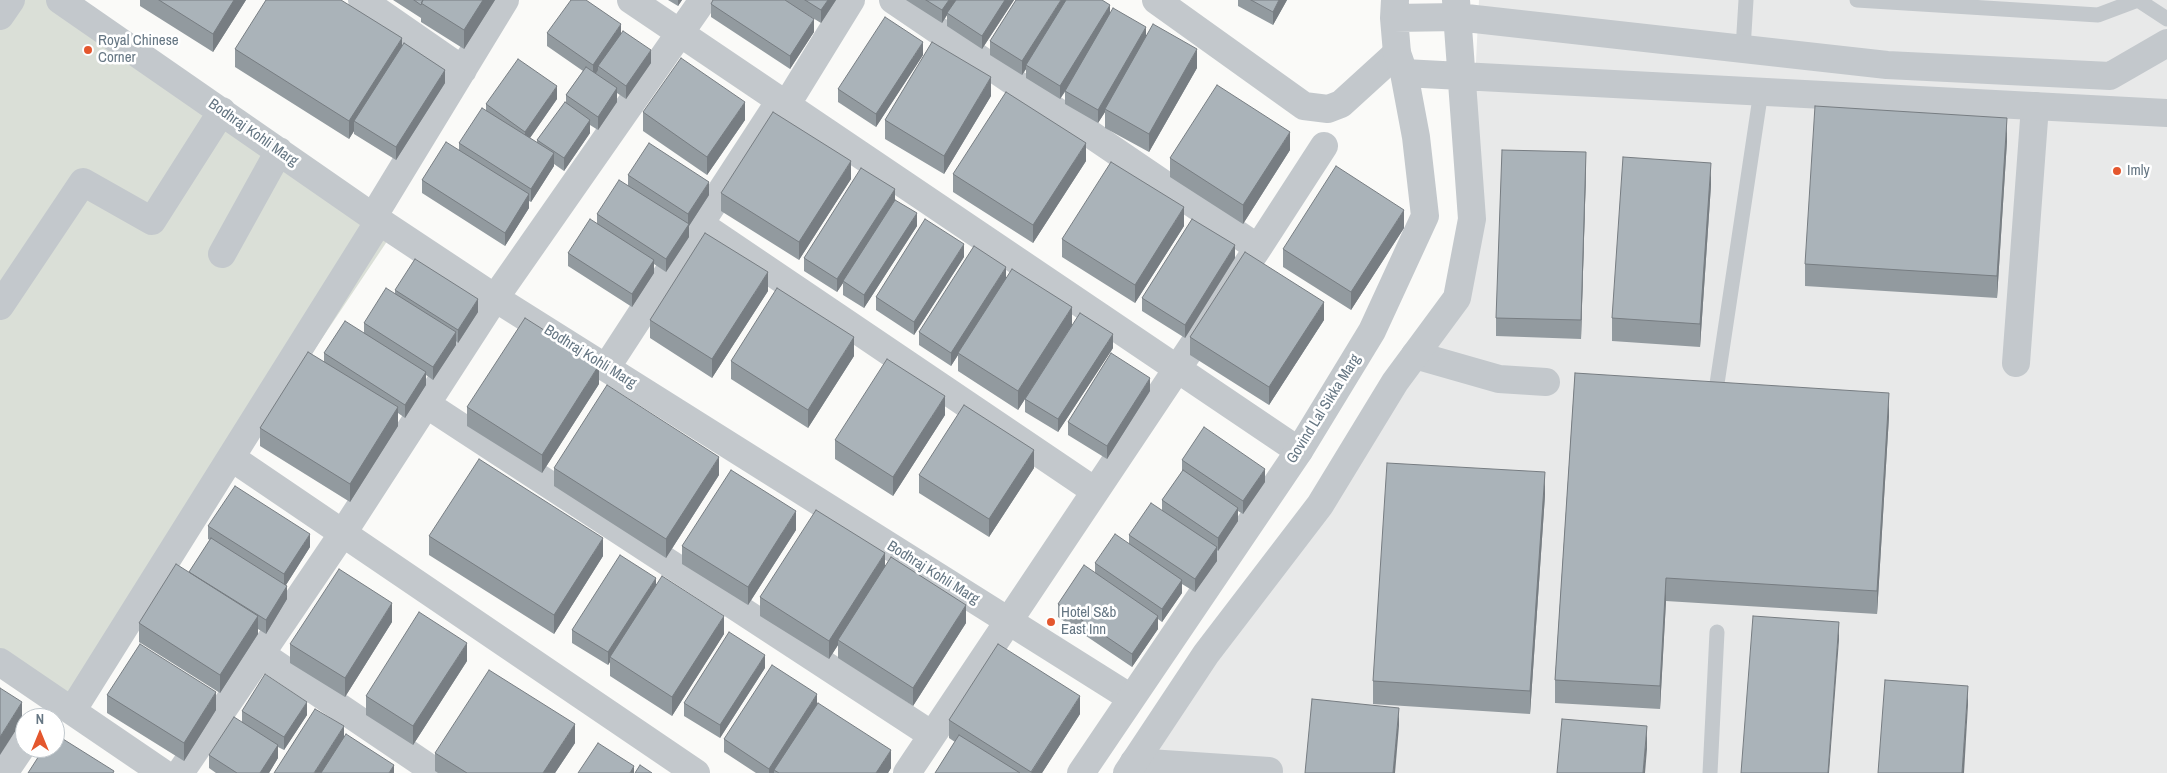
<!DOCTYPE html>
<style>
body{margin:0}
#map{position:relative;width:2167px;height:773px;overflow:hidden;background:#fafaf8;font-family:"Archivo Narrow",sans-serif}
canvas{display:block}
.north{position:absolute;left:15px;top:708px;width:50px;height:50px;box-sizing:border-box;background:#fff;border:1px solid #c1c8cd;border-radius:50%;rotate:0deg;font-size:14px;font-weight:700;line-height:20px;text-align:center;color:#657683}
.north::after{content:'';display:block;margin:auto;width:18px;height:22px;background:#e4572e;clip-path:polygon(50% 0,100% 100%,50% 72%,0 100%)}
</style>
<div id="map">
<canvas width="2167" height="773"></canvas>
<div class="north">N</div>
</div>
<script>
const ctx = document.querySelector('canvas').getContext('2d');
ctx.lineJoin = 'round';
function paint(path, color) {
  ctx.fillStyle = color;
  ctx.fill(path, 'evenodd');
}
function poly(rows) {
  const path = new Path2D();
  for (const r of rows) {
    path.moveTo(r[0], r[1]);
    for (let i = 2; i < r.length; i += 2) path.lineTo(r[i], r[i + 1]);
  }
  return path;
}
function trace(path, color, width, dash) {
  ctx.strokeStyle = color;
  ctx.lineWidth = width;
  ctx.lineCap = dash ? 'butt' : 'round';
  ctx.setLineDash(dash || []);
  ctx.stroke(path);
}
function drawText(font, color, halo, rows, align = 'center') {
  ctx.font = font + ' "Archivo Narrow",sans-serif';
  ctx.lineWidth = 5;
  ctx.setLineDash([]);
  ctx.textBaseline = 'middle';
  ctx.strokeStyle = halo;
  ctx.fillStyle = color;
  for (const [text, x, y, turn = 0] of rows) {
    ctx.save();
    ctx.translate(x, y);
    ctx.rotate((+turn || 0) * Math.PI / 180);
    ctx.textAlign = isNaN(turn) ? turn : align;
    if (halo) ctx.strokeText(text, 0, 0);
    ctx.fillText(text, 0, 0);
    ctx.restore();
  }
}
const built = poly([
 [1479,0,2167,0,2167,773,1135,773,1465,288]
]);
const green = poly([
 [0,0,60,0,394,231,72,711,0,664]
]);
const service = poly([
 [1857,0,2098,15,2138,0],
 [2138,0,2167,19],
 [1743,49,1746,0],
 [1711,396,1715,397,1761,91],
 [1710,773,1717,632]
]);
const minor = poly([
 [60,0,373,217,495,298,1131,698],
 [362,0,463,70],
 [631,0,1299,451],
 [893,0,1258,248],
 [1156,0,1304,106,1328,109,1341,104,1397,53],
 [0,16,11,0],
 [787,104,851,0],
 [373,217,505,0],
 [700,224,1095,491],
 [222,254,279,151],
 [0,306,83,182,152,221,222,111],
 [1415,355,1499,379,1546,382],
 [2016,363,2035,106],
 [606,368,776,107],
 [426,404,932,735],
 [232,458,696,773],
 [261,654,437,773],
 [0,662,163,773],
 [72,711,379,221],
 [1134,762,1269,771],
 [4,773,25,742],
 [180,773,343,533,495,298,703,0],
 [907,773,1258,248,1324,146]
]);
const tertiary = poly([
 [1394,18,1457,17,1887,65,2110,76,2167,43],
 [1404,73,2167,113],
 [1081,773,1299,451,1372,331,1425,216,1416,137,1404,73,1397,53,1394,18,1395,0],
 [1127,773,1206,654,1320,505,1395,382,1457,298,1472,219,1456,0]
]);
const wall = poly([
 [140,0,246,0,213,52,140,6],
 [393,0,495,0,464,49,421,22,421,18],
 [668,0,682,0,678,6],
 [713,0,836,0,821,23,803,12,814,32,790,69,711,17,711,4],
 [906,0,1014,0,982,49,947,26,947,15,942,23],
 [1238,0,1287,0,1273,25,1238,6],
 [1110,13,1146,36,1197,68,1149,152,1105,128,1105,112,1098,123,1065,104,1065,92,1060,99,1026,78,1026,69,1022,75,990,55,990,41],
 [547,33,621,33,651,63,626,99,617,93,617,102,598,130,590,125,590,133,564,171,554,164,554,166,531,202,529,201,529,208,505,246,422,193,422,180,459,150,459,143,486,111,486,104,557,99,530,138,537,143,537,140,566,103,566,95,583,71,547,46],
 [402,47,445,83,396,160,354,134,354,131,349,139,235,67,235,49],
 [923,55,876,127,838,102,838,89],
 [991,96,944,174,885,139,885,120],
 [643,112,745,120,707,175,643,131],
 [2007,141,1997,298,1805,286,1805,264],
 [1290,150,1243,224,1170,177,1170,158],
 [1086,161,1033,243,953,192,953,174],
 [1586,171,1581,339,1496,336,1496,318],
 [628,175,709,195,689,226,689,237,666,272,654,264,654,273,632,307,568,266,568,253,597,224,597,214,628,185],
 [851,179,799,260,721,211,721,193],
 [1711,185,1700,347,1612,341,1612,318],
 [895,201,917,226,864,308,843,295,843,283,837,292,804,271,804,258],
 [1184,226,1135,303,1062,257,1062,239],
 [1404,228,1351,310,1283,267,1283,249],
 [964,257,914,335,876,310,876,297],
 [1235,258,1185,338,1142,311,1142,298],
 [1006,279,1072,325,1113,348,1058,432,1025,412,1025,399,1054,353,1018,410,958,371,958,355,951,366,919,345,919,332],
 [395,290,478,312,458,343,456,341,456,345,433,380,426,375,426,385,405,418,398,413,398,426,350,502,260,446,260,428,324,362,324,353,364,333,364,323,395,294],
 [768,291,712,378,650,338,650,320],
 [1324,320,1269,405,1190,355,1190,337],
 [854,356,808,428,731,379,731,361],
 [1575,373,1889,416,1877,614,1666,601,1660,709,1555,703,1555,680],
 [599,384,542,473,467,426,467,407],
 [1150,391,1107,459,1068,435,1068,422],
 [945,415,893,496,835,459,835,440],
 [1182,460,1265,482,1243,514,1238,511,1238,521,1218,551,1217,550,1217,561,1195,592,1182,584,1182,593,1162,622,1158,619,1158,629,1132,667,1058,617,1058,604,1095,573,1095,563,1129,544,1129,535,1162,510,1162,500,1182,472],
 [554,468,719,475,666,558,554,486],
 [1034,468,989,537,919,493,919,475],
 [1545,495,1530,714,1373,704,1373,681],
 [208,526,310,547,286,585,287,599,266,634,258,629,258,634,220,693,139,642,139,623,189,572,210,540,208,539],
 [796,530,748,605,682,564,682,546],
 [429,536,603,556,554,634,429,555],
 [885,566,966,623,913,706,838,658,838,645,829,659,760,616,760,597],
 [656,586,724,634,672,716,610,676,610,662,608,665,572,643,572,630],
 [392,622,345,697,290,663,290,644],
 [467,661,413,745,366,715,366,696],
 [765,668,720,738,684,716,684,703],
 [107,695,216,710,184,761,107,713],
 [817,704,891,768,888,773,756,773,724,752,724,739],
 [242,711,307,715,284,750,278,747,278,758,269,773,216,773,209,768,209,755,242,722],
 [1080,714,1042,773,935,773,955,742,949,738,949,720],
 [575,743,555,773,438,773,435,771,435,753]
]);
const shadedWall = poly([
 [234,0,246,0,213,52,213,34],
 [483,0,495,0,464,49,464,30],
 [678,0,682,0,678,6],
 [828,0,836,0,821,23,821,10],
 [949,0,957,0,947,13,947,15,942,23,942,10],
 [1005,0,1014,0,982,49,982,36],
 [1061,0,1069,0,1026,65,1026,69,1022,75,1022,61],
 [1279,0,1287,0,1273,25,1273,12],
 [1110,5,1110,18,1060,99,1060,86],
 [814,19,814,32,790,69,790,56],
 [621,24,621,37,598,66,598,70,593,78,593,65],
 [1146,27,1146,40,1105,109,1105,112,1098,123,1098,110],
 [402,38,402,57,354,121,354,131,349,139,349,121],
 [923,42,923,55,876,127,876,114],
 [1197,49,1197,68,1149,152,1149,134],
 [651,50,651,63,626,99,626,86],
 [445,70,445,83,396,160,396,147],
 [991,77,991,96,944,174,944,156],
 [557,86,557,99,525,145,525,132],
 [617,88,617,102,598,130,598,117],
 [745,102,745,120,707,175,707,157],
 [2007,118,2007,141,1997,298,1997,276],
 [590,120,590,133,564,171,564,158],
 [1290,132,1290,150,1243,224,1243,205],
 [1086,143,1086,161,1033,243,1033,225],
 [1586,152,1586,171,1581,339,1581,320],
 [554,153,554,166,531,202,531,189],
 [851,161,851,179,799,260,799,242],
 [1711,163,1711,185,1700,347,1700,324],
 [709,182,709,195,689,226,689,237,666,272,666,259,688,225,688,214],
 [895,189,895,202,843,281,843,283,837,292,837,279],
 [529,194,529,208,505,246,505,233],
 [1184,207,1184,226,1135,303,1135,285],
 [1404,210,1404,228,1351,310,1351,292],
 [917,213,917,226,864,308,864,295],
 [964,244,964,257,914,335,914,322],
 [1235,245,1235,258,1185,338,1185,325],
 [654,260,654,273,632,307,632,294],
 [1006,267,1006,280,958,353,958,355,951,366,951,353],
 [768,272,768,291,712,378,712,359],
 [478,299,478,312,458,343,458,330],
 [1324,302,1324,320,1269,405,1269,387],
 [1072,307,1072,325,1018,410,1018,391],
 [456,332,456,345,433,380,433,367],
 [1113,334,1113,348,1058,432,1058,419],
 [854,337,854,356,808,428,808,410],
 [599,365,599,384,542,473,542,455],
 [426,372,426,385,405,418,405,405],
 [1150,378,1150,391,1107,459,1107,446],
 [1889,393,1889,416,1877,614,1877,591],
 [945,396,945,415,893,496,893,477],
 [398,407,398,426,350,502,350,484],
 [1034,450,1034,468,989,537,989,519],
 [719,457,719,475,666,558,666,539],
 [1265,469,1265,482,1243,514,1243,501],
 [1545,472,1545,495,1530,714,1530,691],
 [1238,508,1238,521,1218,551,1218,538],
 [796,511,796,530,748,605,748,587],
 [310,534,310,547,284,588,284,574],
 [603,538,603,556,554,634,554,615],
 [1217,547,1217,561,1195,592,1195,579],
 [885,553,885,571,838,640,838,645,829,659,829,641],
 [656,578,656,591,610,657,610,662,608,665,608,652],
 [1666,578,1666,601,1660,709,1660,686],
 [1182,580,1182,593,1162,622,1162,609],
 [287,586,287,599,266,634,266,620],
 [392,603,392,622,345,697,345,678],
 [966,605,966,623,913,706,913,688],
 [258,616,258,634,220,693,220,675],
 [724,616,724,634,672,716,672,697],
 [1158,616,1158,629,1132,667,1132,654],
 [1839,622,1839,640,1829,773,1828,773],
 [467,643,467,661,413,745,413,726],
 [765,655,765,668,720,738,720,725],
 [1968,686,1968,705,1964,773,1962,773],
 [216,692,216,710,184,761,184,743],
 [817,694,817,707,774,770,774,773,769,773,769,769],
 [1080,696,1080,714,1042,773,1031,773],
 [22,702,22,721,0,755,0,737],
 [307,702,307,715,284,750,284,737],
 [1399,708,1399,726,1395,773,1393,773],
 [575,724,575,743,555,773,543,773],
 [344,726,344,739,322,773,314,773],
 [1647,726,1647,749,1645,773,1643,773],
 [278,745,278,758,269,773,260,773],
 [891,750,891,768,888,773,876,773],
 [394,765,394,773,389,773],
 [634,766,634,773,630,773]
]);
const building = poly([
 [159,0,234,0,213,34,159,0],
 [266,0,341,0,402,38,349,121,235,49,266,0],
 [414,0,423,0,421,5,414,0],
 [423,0,483,0,464,30,421,3,423,0],
 [571,0,586,0,621,24,593,65,547,33,571,0],
 [713,0,785,0,814,19,790,56,711,4,713,0],
 [805,0,828,0,821,10,805,0],
 [926,0,949,0,942,10,926,0],
 [956,0,1005,0,982,36,947,13,956,0],
 [1016,0,1061,0,1022,61,990,41,1016,0],
 [1066,0,1102,0,1110,5,1060,86,1026,65,1066,0],
 [1251,0,1279,0,1273,12,1251,0],
 [1113,8,1146,27,1098,110,1065,91,1113,8],
 [885,17,923,42,876,114,838,89,885,17],
 [1153,24,1197,49,1149,134,1105,109,1153,24],
 [623,31,651,50,626,86,598,66,623,31],
 [932,42,991,77,944,156,885,120,932,42],
 [404,43,445,70,396,147,354,121,404,43],
 [681,58,745,102,707,157,643,112,681,58],
 [518,59,557,86,525,132,486,104,518,59],
 [586,67,617,88,598,117,566,95,586,67],
 [1217,85,1290,132,1243,205,1170,158,1217,85],
 [1006,92,1086,143,1033,225,953,174,1006,92],
 [565,102,590,120,564,158,537,140,565,102],
 [1815,106,2007,118,1997,276,1805,264,1815,106],
 [482,108,554,153,531,189,459,143,482,108],
 [773,112,851,161,799,242,721,193,773,112],
 [446,142,529,194,505,233,422,180,446,142],
 [649,143,709,182,688,214,628,175,649,143],
 [1502,150,1586,152,1581,320,1496,318,1502,150],
 [1623,157,1711,163,1700,324,1612,318,1623,157],
 [1111,162,1184,207,1135,285,1062,239,1111,162],
 [1336,166,1404,210,1351,292,1283,249,1336,166],
 [861,168,895,189,837,279,804,258,861,168],
 [619,180,689,224,666,259,597,214,619,180],
 [895,200,917,213,864,295,843,281,895,200],
 [590,219,654,260,632,294,568,253,590,219],
 [925,219,964,244,914,322,876,297,925,219],
 [1192,219,1235,245,1185,325,1142,298,1192,219],
 [705,233,768,272,712,359,650,320,705,233],
 [974,246,1006,267,951,353,919,332,974,246],
 [1245,252,1324,302,1269,387,1190,337,1245,252],
 [415,259,478,299,458,330,395,290,415,259],
 [1012,269,1072,307,1018,391,958,353,1012,269],
 [386,288,456,332,433,367,364,323,386,288],
 [777,288,854,337,808,410,731,361,777,288],
 [1080,313,1113,334,1058,419,1025,399,1080,313],
 [525,318,599,365,542,455,467,407,525,318],
 [345,321,426,372,405,405,324,353,345,321],
 [308,352,398,407,350,484,260,428,308,352],
 [1111,353,1150,378,1107,446,1068,422,1111,353],
 [887,359,945,396,893,477,835,440,887,359],
 [1575,373,1889,393,1877,591,1666,578,1660,686,1555,680,1575,373],
 [607,385,719,457,666,539,554,468,607,385],
 [964,405,1034,450,989,519,919,475,964,405],
 [1204,427,1265,469,1243,501,1182,460,1204,427],
 [479,459,603,538,554,615,429,536,479,459],
 [1387,463,1545,472,1530,691,1373,681,1387,463],
 [731,470,796,511,748,587,682,546,731,470],
 [1183,470,1238,508,1218,538,1162,500,1183,470],
 [235,486,310,534,284,574,208,526,235,486],
 [1151,503,1217,547,1195,579,1129,535,1151,503],
 [816,510,885,553,829,641,760,597,816,510],
 [1115,534,1182,580,1162,609,1095,563,1115,534],
 [211,538,287,586,266,620,189,572,211,538],
 [620,555,656,578,608,652,572,630,620,555],
 [891,557,966,605,913,688,838,640,891,557],
 [176,564,258,616,220,675,139,623,176,564],
 [1084,565,1158,616,1132,654,1058,604,1084,565],
 [339,569,392,603,345,678,290,644,339,569],
 [662,576,724,616,672,697,610,657,662,576],
 [419,612,467,643,413,726,366,696,419,612],
 [1753,616,1839,622,1828,773,1741,773,1753,616],
 [729,632,765,655,720,725,684,703,729,632],
 [140,644,216,692,184,743,107,695,140,644],
 [998,644,1080,696,1031,772,949,720,998,644],
 [772,665,817,694,769,769,724,739,772,665],
 [489,670,575,724,543,773,467,773,435,753,489,670],
 [265,674,307,702,284,737,242,711,265,674],
 [1885,680,1968,686,1962,773,1878,773,1885,680],
 [0,688,22,702,0,737,0,688],
 [1312,699,1399,708,1393,773,1305,773,1312,699],
 [818,703,891,750,876,773,779,773,774,770,818,703],
 [315,709,344,726,314,773,274,773,315,709],
 [234,717,278,745,260,773,237,773,209,755,234,717],
 [1562,719,1647,726,1643,773,1557,773,1562,719],
 [55,734,114,771,113,773,28,773,44,748,55,748,55,734],
 [346,734,394,765,389,773,321,773,346,734],
 [959,735,1020,773,935,773,959,735],
 [598,743,634,766,630,773,578,773,598,743],
 [640,765,652,773,635,773,640,765]
]);
const markers = [
 [88,50,5,"#e4572e"],
 [2117,171,5,"#e4572e"],
 [1051,622,5,"#e4572e"]
];
const poiNames = [
 ["Royal Chinese",98,41],
 ["Corner",98,58],
 ["Imly",2127,171],
 ["Hotel S&b",1061,613],
 ["East Inn",1061,630]
];
const streetNames = [
 ["Bodhraj Kohli Marg",253,133,35],
 ["Bodhraj Kohli Marg",590,357,32],
 ["Govind Lal Sikka Marg",1324,409,-58],
 ["Bodhraj Kohli Marg",933,573,32]
];
paint(built, '#e8e9e9');
paint(green, '#dadfd7');
trace(service, '#c3c8cc', 15);
trace(minor, '#c3c8cc', 28);
trace(tertiary, '#c3c8cc', 28);
paint(wall, '#929a9f');
paint(shadedWall, '#777d82');
paint(building, '#aab3b9');
trace(building, '#777d82', 1);
for (const [x, y, r, color] of markers) {
  const dot = new Path2D();
  dot.arc(x, y, r, 0, 2 * Math.PI);
  ctx.fillStyle = color;
  ctx.fill(dot);
  trace(dot, '#fff', 2);
}
drawText('15px', '#657683', '#fff', poiNames, 'left');
drawText('15px', '#657683', '#fff', streetNames);
</script>
